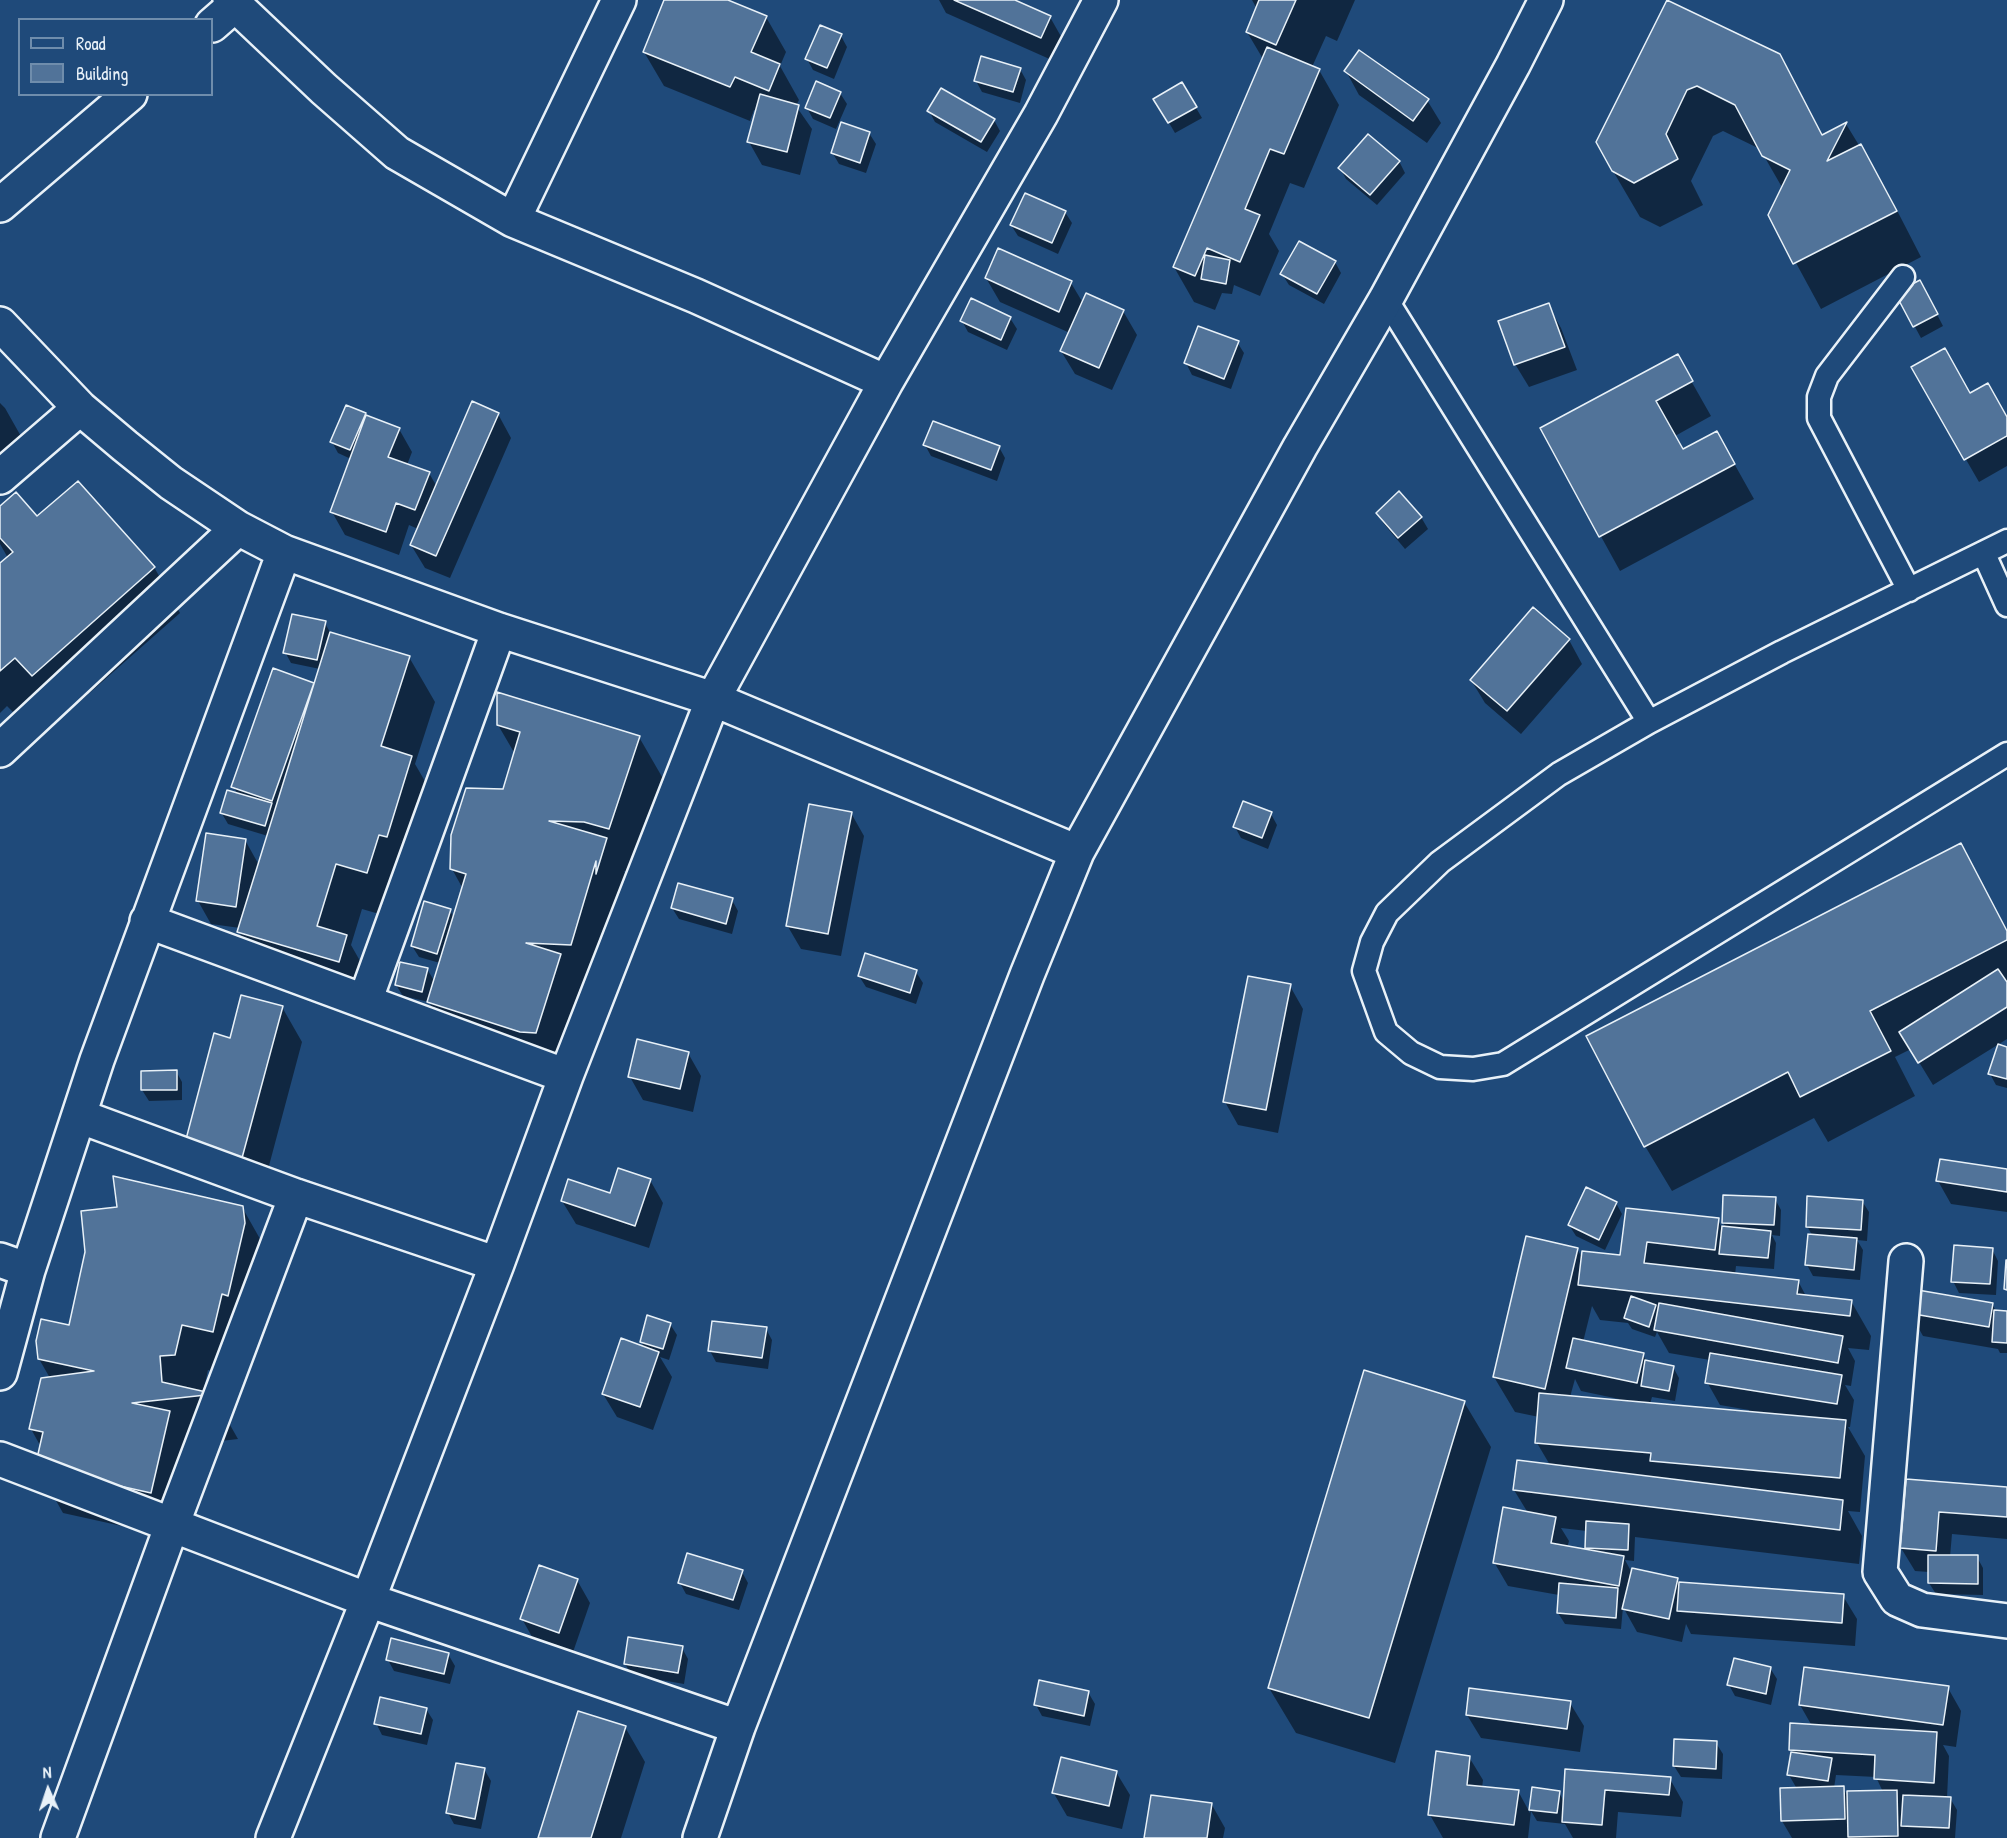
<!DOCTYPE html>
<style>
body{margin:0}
#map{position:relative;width:2007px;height:1838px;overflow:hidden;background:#1f4a7a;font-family:"Patrick Hand",sans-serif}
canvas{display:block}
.legend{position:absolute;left:18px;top:18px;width:195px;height:78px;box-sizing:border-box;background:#1f4a7a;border:2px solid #6f8dac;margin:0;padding:8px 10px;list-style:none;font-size:18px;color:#e8f1f8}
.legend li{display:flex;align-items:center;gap:12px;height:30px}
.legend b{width:30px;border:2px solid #6f8dac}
.north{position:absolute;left:18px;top:1760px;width:60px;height:60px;-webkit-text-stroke:4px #1f4a7a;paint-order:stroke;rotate:357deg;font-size:16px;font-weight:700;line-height:24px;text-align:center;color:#e8f1f8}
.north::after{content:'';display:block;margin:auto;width:21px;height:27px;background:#e8f1f8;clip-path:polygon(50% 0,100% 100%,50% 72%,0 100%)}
</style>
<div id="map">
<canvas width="2007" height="1838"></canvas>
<ul class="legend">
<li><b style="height:8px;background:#1f4a7a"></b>Road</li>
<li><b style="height:16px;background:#517399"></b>Building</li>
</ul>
<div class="north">N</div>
</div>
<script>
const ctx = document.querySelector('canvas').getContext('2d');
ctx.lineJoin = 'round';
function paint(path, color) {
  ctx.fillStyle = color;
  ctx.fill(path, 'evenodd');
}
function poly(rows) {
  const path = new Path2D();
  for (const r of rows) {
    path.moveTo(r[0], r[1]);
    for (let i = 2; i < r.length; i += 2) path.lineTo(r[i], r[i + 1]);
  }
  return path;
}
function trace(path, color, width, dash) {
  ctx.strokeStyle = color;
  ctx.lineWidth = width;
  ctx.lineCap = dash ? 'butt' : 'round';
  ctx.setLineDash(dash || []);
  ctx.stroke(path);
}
const shadow = poly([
 [666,0,724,0,766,17,786,52,780,66,799,100,796,106,812,129,800,175,762,165,749,142,757,111,754,110,750,121,664,86,644,52],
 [939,0,1011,0,1050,17,1063,40,1054,61,946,13],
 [1252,0,1355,0,1337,41,1326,36,1312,67,1319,70,1339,105,1304,188,1290,183,1269,234,1279,251,1260,296,1234,285,1232,294,1222,293,1215,310,1194,302,1174,267,1263,59,1247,32,1257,9],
 [1668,1,1779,55,1823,136,1846,124,1887,191,1921,257,1821,309,1770,215,1783,189,1760,149,1723,131,1713,136,1691,181,1703,205,1660,227,1640,217,1613,171],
 [841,36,847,47,834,79,813,70,807,59],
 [1020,69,1026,80,1020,103,982,92,976,81],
 [1346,71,1427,100,1441,123,1427,143,1359,95],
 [1182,84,1202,118,1175,133,1155,99],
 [840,93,847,104,836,129,813,119,807,108],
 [929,111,994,120,1000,131,987,152,935,122],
 [869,133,876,144,866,173,839,164,832,152],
 [1399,161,1405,173,1377,205,1346,179,1340,168],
 [1065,212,1072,223,1058,254,1018,236,1011,225],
 [1335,262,1341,273,1324,304,1289,285,1282,274],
 [986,278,1071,283,1083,303,1123,311,1137,335,1112,390,1075,374,1061,351,1070,333,1000,302],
 [1926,293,1943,326,1921,338,1897,294],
 [1548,305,1561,328,1577,370,1529,387,1515,364],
 [1010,318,1017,329,1007,350,968,332,962,321],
 [1237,342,1244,353,1231,389,1192,375,1186,363],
 [1677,356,1711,416,1675,436,1683,451,1717,433,1754,499,1620,571,1542,429],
 [1913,368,1970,395,2007,419,2007,466,1979,482],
 [0,403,5,408,31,454,0,484],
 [365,414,367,417,399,429,412,452,407,465,429,473,437,487,498,414,511,438,450,578,425,568,411,545,418,529,409,525,399,555,345,535,332,512,351,459,338,453,332,442],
 [925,445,999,447,1005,458,997,481,931,456],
 [0,508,37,518,154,567,180,613,59,720,42,702,21,720,7,706,0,713,0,565,8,558,0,544],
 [1377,513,1421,517,1428,529,1405,549,1384,524],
 [1533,609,1569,640,1582,664,1521,734,1485,703,1471,680],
 [325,623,331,634,409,657,435,702,415,764,437,802,393,918,362,909,351,945,372,982,265,977,239,932,240,928,211,924,198,901,245,840,259,865,268,836,228,824,221,812,238,795,233,786,274,670,315,684,320,669,291,663,285,652],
 [498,725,639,737,665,782,635,874,624,871,632,885,596,990,579,989,586,1001,562,1078,455,1048,429,1002,403,996,396,985,427,969,435,982,440,963,419,957,412,946,450,910,454,918,463,889,452,869,504,790,515,754],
 [851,813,864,836,841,956,801,949,787,925],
 [1271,814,1277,825,1268,849,1241,838,1235,827],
 [1960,845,2007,930,2007,1039,1933,1085,1911,1049,1895,1057,1915,1096,1828,1142,1814,1118,1672,1191,1645,1146],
 [732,900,738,911,732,934,679,919,672,908],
 [916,972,923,983,916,1004,866,987,859,976],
 [1290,986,1303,1009,1278,1133,1238,1125,1225,1102],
 [282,1007,302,1042,262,1192,207,1178,231,1040],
 [2007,1049,2007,1088,1996,1085,1990,1074],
 [688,1053,701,1076,693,1112,643,1100,630,1077],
 [176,1071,182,1082,182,1100,149,1101,142,1090],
 [2007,1170,2007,1212,1951,1204,1938,1181],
 [650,1180,663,1203,649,1248,576,1224,562,1201,611,1195],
 [1775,1199,1781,1210,1780,1236,1772,1235,1776,1243,1774,1269,1736,1266,1735,1275,1798,1281,1806,1296,1851,1301,1871,1336,1869,1350,1848,1348,1855,1361,1851,1386,1845,1385,1854,1400,1850,1427,1848,1427,1865,1456,1860,1512,1848,1511,1862,1536,1859,1564,1635,1537,1634,1561,1625,1560,1632,1573,1677,1579,1680,1584,1843,1596,1857,1619,1855,1646,1691,1634,1686,1624,1682,1642,1637,1632,1623,1607,1621,1629,1565,1624,1558,1613,1559,1595,1508,1586,1494,1562,1528,1513,1514,1490,1550,1465,1537,1443,1539,1417,1515,1412,1494,1377,1577,1249,1583,1259,1622,1257,1627,1210,1718,1220,1722,1228,1726,1228,1723,1223],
 [1592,1306,1600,1320,1628,1323,1632,1329,1655,1337,1657,1332,1669,1353,1710,1360,1707,1382,1720,1405,1749,1410,1749,1413,1650,1404,1652,1397,1675,1401,1679,1378,1673,1367,1647,1362,1643,1355,1583,1342],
 [1575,1379,1581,1391,1619,1399,1619,1401,1570,1397],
 [1561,1528,1587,1531,1587,1548,1589,1552,1567,1548,1569,1541],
 [1862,1201,1869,1212,1867,1241,1857,1240,1863,1250,1860,1280,1813,1276,1807,1265,1812,1235,1807,1226],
 [1616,1203,1622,1214,1605,1250,1576,1236,1569,1225],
 [242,1207,268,1253,239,1377,208,1370,203,1393,213,1395,238,1439,187,1445,176,1538,63,1513,37,1467,41,1447,31,1429,50,1378,39,1359,70,1327],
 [1992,1249,1998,1261,1996,1295,1959,1293,1953,1281],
 [1992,1304,1996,1311,2007,1312,2007,1353,2000,1353,1998,1349,1923,1336,1910,1313],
 [670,1324,677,1335,669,1360,660,1357,672,1377,653,1430,617,1417,603,1394,645,1349,641,1341],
 [766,1329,772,1340,768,1369,716,1362,710,1351],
 [1464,1402,1491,1447,1395,1763,1296,1733,1269,1688],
 [1907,1481,2007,1488,2007,1539,1952,1534,1950,1557,1977,1557,1983,1568,1983,1595,1936,1594,1929,1583,1929,1572,1915,1571,1901,1548],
 [742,1572,748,1583,739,1610,686,1594,680,1583],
 [577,1580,590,1603,572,1655,535,1642,522,1619],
 [682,1648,688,1659,684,1684,632,1675,625,1664],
 [448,1654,455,1666,450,1684,394,1671,388,1660],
 [1770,1668,1777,1679,1771,1705,1735,1696,1729,1685],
 [1948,1688,1961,1711,1956,1747,1943,1745,1949,1756,1947,1798,1950,1798,1957,1810,1955,1838,1792,1838,1782,1821,1797,1789,1789,1775,1794,1754,1791,1749,1812,1726,1800,1705],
 [1836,1775,1876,1777,1883,1792,1849,1798,1843,1788,1834,1788],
 [1088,1692,1095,1704,1090,1726,1042,1716,1036,1705],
 [1570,1703,1584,1726,1580,1752,1481,1738,1467,1715],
 [426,1709,433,1720,427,1745,382,1735,376,1723],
 [625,1727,645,1762,621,1838,540,1838],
 [1716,1743,1723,1754,1722,1779,1681,1777,1674,1766],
 [1469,1757,1483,1780,1482,1788,1518,1791,1530,1813,1533,1789,1559,1792,1564,1802,1567,1771,1670,1779,1683,1802,1681,1817,1618,1812,1616,1838,1573,1838,1565,1824,1537,1821,1531,1811,1528,1838,1443,1838,1430,1815],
 [484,1769,491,1781,481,1829,454,1824,448,1813],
 [1116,1772,1130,1795,1122,1829,1067,1816,1053,1792],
 [1212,1805,1225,1828,1223,1838,1146,1838]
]);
const building = poly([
 [664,0,728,0,767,16,751,52,780,64,769,91,735,77,730,87,643,52,664,0],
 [954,0,1015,0,1051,16,1041,38,954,0],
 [1259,0,1296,0,1276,45,1246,32,1259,0],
 [1667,0,1780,54,1822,135,1847,122,1827,161,1861,144,1897,211,1793,264,1768,215,1790,170,1762,156,1735,105,1697,86,1687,90,1666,134,1678,159,1634,183,1612,171,1596,142,1667,0],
 [820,25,842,34,827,68,805,59,820,25],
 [1267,47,1320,69,1284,154,1270,149,1245,209,1260,215,1240,262,1207,248,1195,276,1173,267,1267,47],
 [1359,50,1429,99,1413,121,1344,71,1359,50],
 [981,56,1021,68,1013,92,974,81,981,56],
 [816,81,841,92,830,118,805,108,816,81],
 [1182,82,1197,107,1168,123,1153,99,1182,82],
 [941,88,995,119,981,142,927,111,941,88],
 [760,94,799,105,787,152,747,142,760,94],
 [841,122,870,132,860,163,831,153,841,122],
 [1368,134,1400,161,1370,195,1338,168,1368,134],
 [1025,193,1066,211,1052,243,1010,225,1025,193],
 [1299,241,1336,261,1317,294,1280,274,1299,241],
 [998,248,1072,281,1059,312,985,278,998,248],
 [1205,255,1230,260,1226,284,1201,279,1205,255],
 [1920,280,1938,314,1913,327,1895,293,1920,280],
 [1086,293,1124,310,1099,368,1060,351,1086,293],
 [971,298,1011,317,1001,340,960,321,971,298],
 [1549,303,1565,347,1514,365,1498,321,1549,303],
 [1198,326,1239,341,1224,379,1184,363,1198,326],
 [1945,348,1970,393,1988,383,2007,417,2007,436,1964,460,1911,367,1945,348],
 [1678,354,1693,381,1656,401,1683,449,1717,431,1735,464,1599,537,1540,428,1678,354],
 [472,401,499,413,436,556,410,545,472,401],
 [346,405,366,413,350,450,330,442,346,405],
 [366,415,400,428,388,457,430,472,415,510,396,503,386,532,330,512,366,415],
 [933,421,1000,446,991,470,923,445,933,421],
 [78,481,155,567,32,676,15,658,0,671,0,563,13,552,0,538,0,506,16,492,37,516,78,481],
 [1399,491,1422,517,1398,538,1376,513,1399,491],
 [1533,607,1570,639,1507,711,1470,680,1533,607],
 [292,614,326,621,317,660,283,653,292,614],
 [330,632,410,656,381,746,412,756,387,837,379,835,367,873,336,864,317,926,347,935,339,962,237,932,330,632],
 [273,668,314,683,272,801,231,787,273,668],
 [497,692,640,736,609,829,584,822,549,821,607,838,596,874,596,861,571,945,526,943,561,954,536,1033,520,1032,427,1002,466,874,450,869,451,835,466,788,503,789,520,732,497,725,497,692],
 [227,790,272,803,265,826,220,813,227,790],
 [1243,801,1272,812,1262,838,1233,827,1243,801],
 [809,804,852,812,828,934,786,926,809,804],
 [206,833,246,839,236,907,196,901,206,833],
 [1961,843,2007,931,2007,940,1870,1011,1891,1051,1800,1097,1788,1072,1644,1147,1586,1036,1961,843],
 [678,883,733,898,726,924,671,908,678,883],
 [424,901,451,909,437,954,411,946,424,901],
 [865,953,917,970,910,993,858,976,865,953],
 [400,962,428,968,422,992,395,985,400,962],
 [1998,969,2007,982,2007,1007,1918,1063,1899,1032,1998,969],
 [1248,976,1291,984,1266,1110,1223,1102,1248,976],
 [241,995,283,1006,242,1158,185,1143,214,1033,230,1038,241,995],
 [637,1039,689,1052,680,1089,628,1077,637,1039],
 [1998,1044,2007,1047,2007,1079,1988,1074,1998,1044],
 [177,1070,177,1090,141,1090,141,1071,177,1070],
 [1940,1159,2007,1169,2007,1192,1936,1181,1940,1159],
 [618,1168,651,1179,635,1226,561,1201,568,1179,610,1193,618,1168],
 [113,1176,243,1206,245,1223,228,1296,222,1294,213,1332,182,1325,175,1355,160,1356,162,1382,215,1394,132,1403,170,1411,151,1493,35,1467,43,1432,29,1429,41,1378,94,1371,38,1359,36,1341,41,1319,69,1325,85,1252,81,1211,117,1207,113,1176],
 [1586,1187,1617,1202,1599,1240,1568,1225,1586,1187],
 [1723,1195,1776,1197,1774,1225,1722,1223,1723,1195],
 [1807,1196,1863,1200,1861,1230,1806,1227,1807,1196],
 [1626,1208,1719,1218,1715,1250,1647,1242,1644,1263,1799,1280,1797,1294,1852,1300,1850,1316,1578,1285,1582,1251,1620,1255,1626,1208],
 [1722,1226,1771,1231,1768,1258,1719,1254,1722,1226],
 [1808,1234,1857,1238,1854,1270,1805,1265,1808,1234],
 [1526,1236,1578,1248,1545,1389,1493,1377,1526,1236],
 [1954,1245,1993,1248,1990,1284,1951,1282,1954,1245],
 [2006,1260,2007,1260,2007,1290,2004,1289,2006,1260],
 [1912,1289,1993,1303,1989,1327,1908,1313,1912,1289],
 [1631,1296,1656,1305,1649,1327,1624,1318,1631,1296],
 [1659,1303,1843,1336,1838,1363,1654,1330,1659,1303],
 [1994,1310,2007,1311,2007,1343,1992,1342,1994,1310],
 [647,1315,671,1323,663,1349,640,1342,647,1315],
 [712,1321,767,1327,762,1358,708,1351,712,1321],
 [621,1338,659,1352,640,1407,602,1394,621,1338],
 [1573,1338,1644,1353,1637,1383,1566,1368,1573,1338],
 [1710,1353,1842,1375,1837,1404,1705,1383,1710,1353],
 [1645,1360,1674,1366,1669,1391,1641,1386,1645,1360],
 [1364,1370,1465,1401,1369,1718,1268,1688,1364,1370],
 [1539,1393,1846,1420,1840,1478,1650,1461,1651,1453,1535,1443,1539,1393],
 [1517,1460,1843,1500,1840,1530,1513,1490,1517,1460],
 [1906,1479,2007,1487,2007,1517,1939,1512,1936,1551,1900,1548,1906,1479],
 [1503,1507,1556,1517,1551,1543,1624,1556,1619,1586,1493,1563,1503,1507],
 [1586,1521,1629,1524,1628,1550,1585,1548,1586,1521],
 [687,1553,743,1570,733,1600,678,1583,687,1553],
 [1928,1555,1978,1555,1978,1584,1928,1583,1928,1555],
 [539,1565,578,1579,559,1633,520,1619,539,1565],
 [1632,1568,1678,1578,1669,1619,1622,1609,1632,1568],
 [1679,1582,1844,1594,1842,1623,1677,1611,1679,1582],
 [1559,1583,1618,1588,1616,1618,1557,1613,1559,1583],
 [628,1637,683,1646,678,1673,624,1664,628,1637],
 [391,1638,449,1653,444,1674,386,1660,391,1638],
 [1734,1658,1771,1667,1766,1694,1727,1685,1734,1658],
 [1804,1667,1949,1686,1943,1725,1799,1705,1804,1667],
 [1039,1680,1089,1691,1084,1716,1034,1705,1039,1680],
 [1469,1688,1571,1701,1567,1729,1466,1715,1469,1688],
 [380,1697,427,1708,421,1734,374,1724,380,1697],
 [578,1711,626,1726,591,1838,538,1838,578,1711],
 [1790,1723,1937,1732,1934,1783,1874,1779,1875,1755,1789,1750,1790,1723],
 [1674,1739,1717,1741,1716,1769,1673,1766,1674,1739],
 [1436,1751,1470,1756,1467,1785,1519,1790,1514,1825,1428,1815,1436,1751],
 [1791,1752,1832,1758,1828,1781,1787,1775,1791,1752],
 [1061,1757,1117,1771,1109,1806,1052,1793,1061,1757],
 [456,1763,485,1768,475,1819,446,1813,456,1763],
 [1565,1769,1671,1777,1669,1795,1605,1790,1602,1825,1562,1822,1565,1769],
 [1844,1786,1845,1819,1781,1821,1780,1788,1844,1786],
 [1532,1787,1560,1791,1557,1813,1529,1810,1532,1787],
 [1897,1790,1898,1836,1848,1837,1847,1791,1897,1790],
 [1151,1795,1212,1803,1207,1838,1144,1838,1151,1795],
 [1903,1795,1951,1797,1949,1828,1901,1826,1903,1795]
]);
const lane = poly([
 [1903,277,1827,376,1819,397,1819,418,1909,590],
 [1386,299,1649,722],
 [2007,541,1782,652,1649,722,1559,774,1440,862,1387,913,1372,942,1364,971,1386,1032,1411,1053,1440,1067,1473,1069,1503,1064,2007,754],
 [1984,554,2007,605]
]);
const street = poly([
 [230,0,324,89,397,153,513,220,696,296,886,382],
 [212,25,235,5],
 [0,205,130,94],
 [513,220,619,0],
 [0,324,80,408,125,446,171,483,238,528,284,552,499,630,713,699,1077,852],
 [0,477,80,408],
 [0,750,238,528],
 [147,921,566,1076],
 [365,1001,499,630],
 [79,1116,296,1196,497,1264],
 [0,1260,28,1270],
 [1906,1261,1880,1572,1897,1599,1922,1610,2007,1621],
 [0,1373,28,1270,97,1060,284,552],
 [0,1459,368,1600,738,1727],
 [58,1838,172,1525,296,1196],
 [273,1838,368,1600,497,1264,566,1076,713,699,886,382,1041,114,1101,0],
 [700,1838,738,1727,1027,975,1077,852,1300,447,1386,299,1513,65,1546,0]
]);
paint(shadow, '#0007');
paint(building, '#517399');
trace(building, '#e8f1f8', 1.5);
trace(lane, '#e8f1f8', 27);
trace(street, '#e8f1f8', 38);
trace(lane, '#1f4a7a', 22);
trace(street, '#1f4a7a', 33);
</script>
